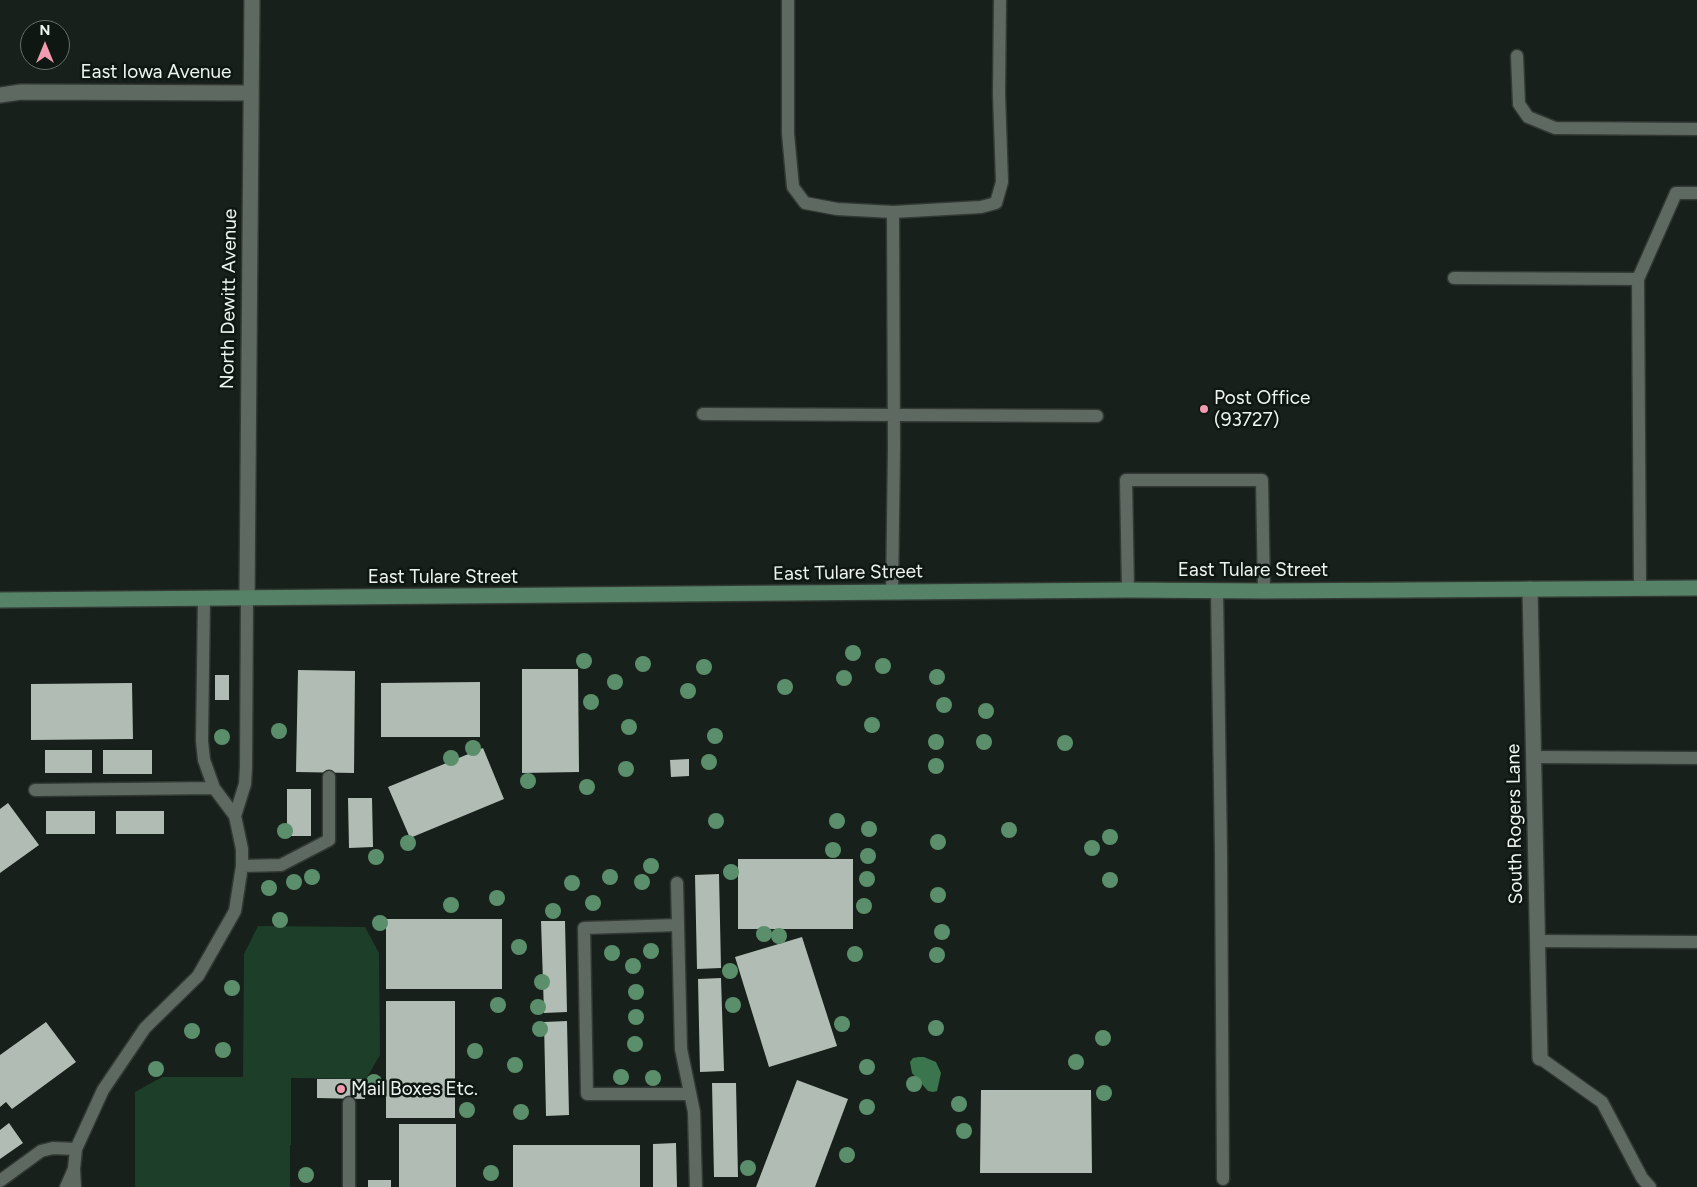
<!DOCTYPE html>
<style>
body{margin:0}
#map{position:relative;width:1697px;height:1187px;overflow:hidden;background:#17201a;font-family:Figtree,sans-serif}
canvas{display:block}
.north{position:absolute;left:20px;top:20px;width:50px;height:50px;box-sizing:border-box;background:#0e1711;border:1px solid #68706a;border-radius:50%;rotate:0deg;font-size:14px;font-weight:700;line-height:20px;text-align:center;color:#eef5f0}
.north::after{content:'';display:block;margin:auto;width:18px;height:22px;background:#f29ab0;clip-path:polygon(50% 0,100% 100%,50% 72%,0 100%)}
</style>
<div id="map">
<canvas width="1697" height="1187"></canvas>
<div class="north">N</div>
</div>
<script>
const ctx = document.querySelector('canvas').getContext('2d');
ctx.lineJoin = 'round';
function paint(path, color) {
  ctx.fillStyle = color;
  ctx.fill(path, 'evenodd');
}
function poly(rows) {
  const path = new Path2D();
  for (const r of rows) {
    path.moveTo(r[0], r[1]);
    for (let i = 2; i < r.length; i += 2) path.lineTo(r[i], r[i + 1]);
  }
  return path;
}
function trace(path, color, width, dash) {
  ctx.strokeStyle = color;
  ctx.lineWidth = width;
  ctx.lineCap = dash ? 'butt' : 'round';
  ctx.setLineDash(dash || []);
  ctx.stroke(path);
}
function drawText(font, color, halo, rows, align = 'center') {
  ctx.font = font + ' Figtree,sans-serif';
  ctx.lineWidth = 5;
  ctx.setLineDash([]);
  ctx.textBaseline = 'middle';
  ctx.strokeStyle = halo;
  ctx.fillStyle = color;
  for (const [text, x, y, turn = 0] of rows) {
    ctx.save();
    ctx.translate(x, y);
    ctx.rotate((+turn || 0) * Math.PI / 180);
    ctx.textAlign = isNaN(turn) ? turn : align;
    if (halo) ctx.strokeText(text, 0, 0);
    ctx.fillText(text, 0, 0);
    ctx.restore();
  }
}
const green = poly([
 [258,926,365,927,379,953,380,1055,366,1079,291,1078,291,1145,259,1145,290,1145,290,1187,135,1187,135,1092,162,1077,243,1077,244,954]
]);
const water = poly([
 [919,1057,924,1057,936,1062,941,1073,937,1091,933,1092,928,1091,912,1073,910,1062,913,1058]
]);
const building = poly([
 [522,669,578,669,579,772,522,773],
 [298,670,355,671,354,773,296,772],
 [215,675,229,675,229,700,215,700],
 [480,682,480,737,381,737,381,683],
 [132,683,133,739,31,740,31,684],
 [483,748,504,799,410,838,388,787],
 [45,750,92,750,92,773,45,773],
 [103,750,152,750,152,774,103,774],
 [689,759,689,776,671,777,670,760],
 [287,789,311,789,311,836,287,836],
 [348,798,372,798,373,847,349,848],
 [8,803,39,845,0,873,0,809],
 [46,811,95,811,95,834,46,834],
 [116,811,164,811,164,834,116,834],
 [738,859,853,859,853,929,738,929],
 [719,874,721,968,697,969,695,875],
 [386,919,502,919,502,989,386,989],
 [541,921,565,921,567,1012,544,1013],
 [802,937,837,1046,769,1067,735,957],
 [721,978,724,1071,700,1072,698,979],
 [386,1001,455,1001,455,1118,386,1118],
 [567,1021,569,1115,546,1116,544,1022],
 [46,1022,76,1062,12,1109,6,1102,0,1107,0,1055],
 [317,1079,366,1079,365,1099,317,1098],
 [797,1080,848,1099,815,1187,756,1187],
 [712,1083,736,1083,738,1177,714,1177],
 [981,1090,1091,1090,1092,1173,980,1173],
 [9,1123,23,1143,0,1159,0,1130],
 [399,1124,456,1124,456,1187,399,1187],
 [676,1143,677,1187,653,1187,653,1144],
 [513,1145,640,1145,640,1187,513,1187],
 [368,1180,391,1180,391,1187,368,1187]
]);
const lane = poly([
 [788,0,788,134,793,187,805,203,837,209,893,212,981,207,996,203,1002,182,999,94,1000,0],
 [1517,56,1519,104,1528,117,1555,128,1697,129],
 [1454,278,1638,279],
 [703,414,1097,416],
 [1640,589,1638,279,1676,193,1697,193],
 [1128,590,1126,480,1262,480,1264,591],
 [1217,591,1221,853,1223,1179],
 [892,593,894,448,893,212],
 [204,598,202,741,204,760,214,788,235,816,245,784,246,767,247,599],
 [1534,757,1697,758],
 [35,790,214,788],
 [242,866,281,865,329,840,329,777],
 [677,883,681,1049,694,1112,696,1187],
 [678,925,584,928,587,1094,690,1094],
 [1538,941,1697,942],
 [1540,1058,1602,1102,1642,1178,1650,1187],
 [349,1103,349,1187],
 [74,1169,76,1149,103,1090,145,1028,198,976,235,911,242,866,242,849,235,816],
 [0,1181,41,1151,53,1148,76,1149],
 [66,1187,74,1169,75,1187]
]);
const street = poly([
 [0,95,21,92,251,93],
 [1530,589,1540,1058],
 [247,599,252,0]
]);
const secondary = poly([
 [0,600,1128,590,1264,591,1697,588]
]);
const trees = [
 [853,653],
 [584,661],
 [643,664],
 [883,666],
 [704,667],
 [937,677],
 [844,678],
 [615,682],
 [785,687],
 [688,691],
 [591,702],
 [944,705],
 [986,711],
 [872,725],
 [629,727],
 [279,731],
 [715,736],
 [222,737],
 [936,742],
 [984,742],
 [1065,743],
 [473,748],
 [451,758],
 [709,762],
 [936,766],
 [626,769],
 [528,781],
 [587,787],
 [716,821],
 [837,821],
 [869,829],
 [1009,830],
 [285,831],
 [1110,837],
 [938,842],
 [408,843],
 [1092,848],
 [833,850],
 [868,856],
 [376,857],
 [651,866],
 [731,872],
 [312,877],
 [610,877],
 [867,879],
 [1110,880],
 [294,882],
 [642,882],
 [572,883],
 [269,888],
 [938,895],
 [497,898],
 [593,903],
 [451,905],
 [864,906],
 [553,911],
 [280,920],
 [380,923],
 [942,932],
 [764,934],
 [779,936],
 [519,947],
 [651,951],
 [612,953],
 [855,954],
 [937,955],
 [633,966],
 [730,971],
 [542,982],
 [232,988],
 [636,992],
 [498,1005],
 [733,1005],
 [538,1007],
 [636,1017],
 [842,1024],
 [936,1028],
 [540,1029],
 [192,1031],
 [1103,1038],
 [635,1044],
 [223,1050],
 [475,1051],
 [1076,1062],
 [515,1065],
 [867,1067],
 [156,1069],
 [621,1077],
 [653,1078],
 [374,1082],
 [914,1084],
 [1104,1093],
 [959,1104],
 [867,1107],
 [467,1110],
 [521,1112],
 [964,1131],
 [847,1155],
 [748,1168],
 [491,1173],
 [306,1175]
];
const markers = [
 [1204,409,5,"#f29ab0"],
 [341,1089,5,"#f29ab0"]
];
const streetNames = [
 ["East Iowa Avenue",156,72],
 ["North Dewitt Avenue",229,299,-89],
 ["East Tulare Street",1253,570],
 ["East Tulare Street",848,573,-1],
 ["East Tulare Street",443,577],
 ["South Rogers Lane",1515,824,-91]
];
const poiNames = [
 ["Post Office",1214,398],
 ["(93727)",1214,420],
 ["Mail Boxes Etc.",351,1089]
];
paint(green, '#1d3e28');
paint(water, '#3a754e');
paint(building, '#b1bdb4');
trace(lane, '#323934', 15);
trace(street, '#323934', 18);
trace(secondary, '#323934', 18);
trace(lane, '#5e6961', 12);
trace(street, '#5e6961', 15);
trace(secondary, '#568267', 15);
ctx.fillStyle = '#5b8f6b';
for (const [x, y] of trees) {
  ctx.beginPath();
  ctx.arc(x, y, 8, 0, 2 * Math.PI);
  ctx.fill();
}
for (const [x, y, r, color] of markers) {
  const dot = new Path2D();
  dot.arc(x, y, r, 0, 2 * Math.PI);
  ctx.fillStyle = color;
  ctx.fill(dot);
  trace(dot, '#0e1711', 2);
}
drawText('19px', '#eef5f0', '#0e1711', streetNames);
drawText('19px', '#eef5f0', '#0e1711', poiNames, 'left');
</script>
